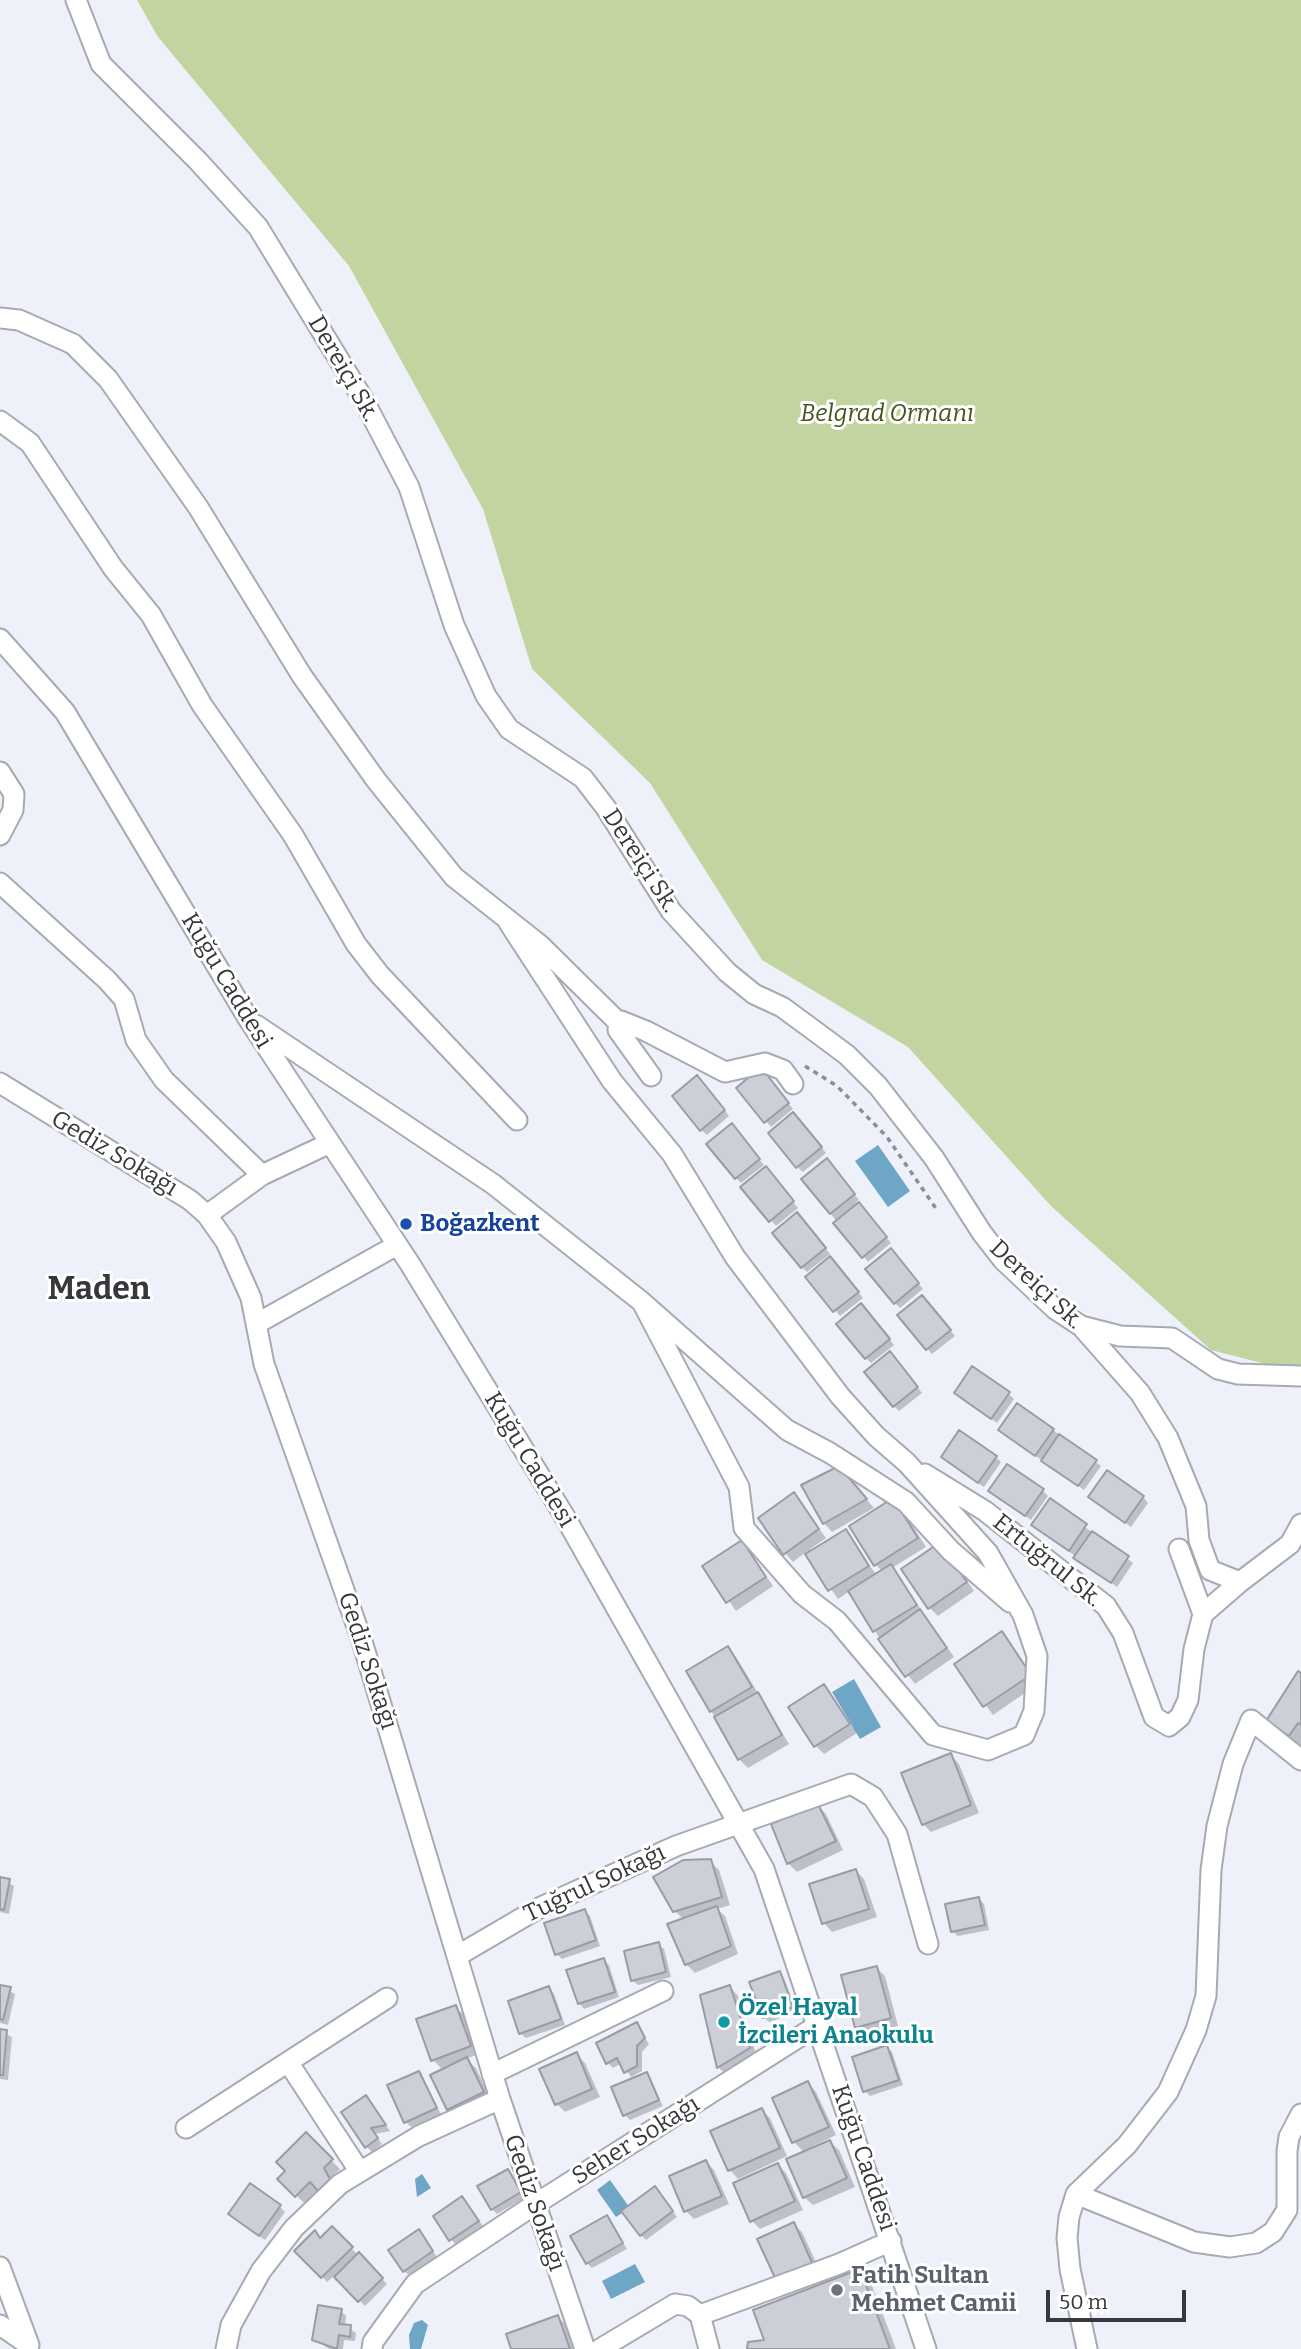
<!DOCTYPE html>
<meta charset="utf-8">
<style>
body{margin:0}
#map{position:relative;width:1301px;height:2349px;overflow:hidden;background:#eef1fa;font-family:Bitter,serif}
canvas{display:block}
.scale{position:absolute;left:1046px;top:2290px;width:140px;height:32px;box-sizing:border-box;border:4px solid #37383c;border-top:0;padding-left:9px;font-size:21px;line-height:24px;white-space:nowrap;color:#37383c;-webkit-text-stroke:5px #fff;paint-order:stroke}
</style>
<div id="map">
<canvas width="1301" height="2349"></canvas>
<div class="scale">50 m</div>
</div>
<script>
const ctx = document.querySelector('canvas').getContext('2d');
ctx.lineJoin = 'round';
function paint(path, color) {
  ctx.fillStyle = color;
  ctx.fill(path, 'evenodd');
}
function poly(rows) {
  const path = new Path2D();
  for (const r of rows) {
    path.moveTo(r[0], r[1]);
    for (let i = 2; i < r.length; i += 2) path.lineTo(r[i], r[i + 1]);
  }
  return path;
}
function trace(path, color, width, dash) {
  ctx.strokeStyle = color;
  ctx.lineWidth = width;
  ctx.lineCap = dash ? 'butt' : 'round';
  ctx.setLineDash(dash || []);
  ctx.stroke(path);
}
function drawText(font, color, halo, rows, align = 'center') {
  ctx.font = font + ' Bitter,serif';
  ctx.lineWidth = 6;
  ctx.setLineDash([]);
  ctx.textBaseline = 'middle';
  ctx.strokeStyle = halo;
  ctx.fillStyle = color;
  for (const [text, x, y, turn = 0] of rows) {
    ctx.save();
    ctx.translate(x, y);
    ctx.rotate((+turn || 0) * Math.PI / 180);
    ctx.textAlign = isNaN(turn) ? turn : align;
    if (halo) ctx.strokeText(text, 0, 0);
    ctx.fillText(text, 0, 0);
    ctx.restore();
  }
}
const green = poly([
 [137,0,1301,0,1301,1373,1211,1350,1051,1206,908,1047,762,960,650,783,532,669,483,509,349,266,158,37]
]);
const water = poly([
 [878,1145,910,1191,888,1207,855,1161],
 [854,1679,881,1727,860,1739,832,1692],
 [422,2174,431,2188,417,2197,415,2179],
 [610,2180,630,2208,616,2217,597,2190],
 [635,2264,645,2282,611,2299,602,2281],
 [422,2320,428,2325,421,2349,410,2349,409,2335,414,2323]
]);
const shadow = poly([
 [766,1075,793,1109,771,1127,738,1088],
 [702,1082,729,1116,707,1135,701,1130],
 [798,1119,826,1153,803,1172,797,1167],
 [737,1131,764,1165,741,1183,736,1178],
 [832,1166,859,1200,856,1202,891,1243,868,1262,804,1179],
 [771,1174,798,1208,776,1226,743,1187],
 [803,1220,830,1254,807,1272,802,1267],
 [896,1256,923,1289,900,1308,895,1303],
 [835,1264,863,1298,840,1316,807,1277],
 [927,1302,955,1336,932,1354,899,1315],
 [867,1311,894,1345,871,1363,866,1358],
 [895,1359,922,1393,899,1411,894,1406],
 [956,1393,1008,1393,1014,1399,997,1423],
 [1053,1430,1101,1466,1084,1490,1006,1435],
 [996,1457,1001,1462,984,1487,948,1462],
 [847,1477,874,1508,832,1532,824,1523],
 [1043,1491,1048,1496,1031,1520,996,1496],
 [794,1495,826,1538,810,1549,812,1552,846,1531,877,1576,883,1572,876,1565,902,1509,926,1547,892,1568,954,1657,915,1684,880,1639,850,1591,838,1599,806,1552,793,1562,785,1553],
 [1143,1497,1148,1503,1131,1527,1096,1502],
 [1050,1501,1133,1563,1117,1587,1033,1525],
 [742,1542,773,1586,736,1611,705,1566],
 [948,1553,974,1591,938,1616,929,1607],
 [1002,1634,1038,1684,993,1715,956,1665],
 [728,1648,736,1657,789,1744,748,1768,739,1759,711,1711],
 [1301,1675,1301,1748,1268,1721],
 [824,1686,857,1733,824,1754,816,1746],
 [951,1755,959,1764,979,1813,931,1832,923,1824],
 [818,1806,826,1814,843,1850,797,1872,788,1863],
 [710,1861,719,1870,730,1905,717,1909,725,1916,738,1954,695,1973,686,1964,684,1920,675,1911],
 [856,1871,864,1879,877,1917,832,1932,824,1923],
 [0,1879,14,1886,9,1914,0,1912],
 [979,1899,984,1904,989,1930,958,1936,952,1931],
 [585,1911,590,1916,600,1946,562,1959,557,1954],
 [658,1944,664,1949,671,1977,638,1985,632,1980],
 [603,1960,609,1965,619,1997,584,2009,579,2003],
 [876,1968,885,1976,898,2026,865,2035,857,2027],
 [779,1973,784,1978,797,2012,769,2022,764,2017],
 [0,1986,15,1994,8,2025,0,2023],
 [730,1987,738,1996,757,2057,727,2076,719,2068,702,1996],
 [549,1988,554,1994,565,2025,526,2038,520,2033],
 [455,2007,464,2015,478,2054,466,2059,476,2068,491,2100,457,2117,448,2109,452,2067,451,2064,441,2068,433,2060],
 [636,2024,649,2044,642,2052,642,2071,631,2077,622,2063,613,2068,608,2063],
 [0,2031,12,2037,8,2080,0,2079],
 [887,2047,892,2052,903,2085,870,2096,865,2091],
 [576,2054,585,2063,600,2097,565,2112,557,2104],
 [419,2073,441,2114,411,2127,406,2122],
 [647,2074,663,2106,630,2120,625,2115],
 [808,2083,816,2092,836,2135,813,2146,815,2149,830,2142,839,2150,855,2187,813,2205,804,2197,805,2153,794,2142,774,2099],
 [366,2097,390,2131,375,2134,382,2144,372,2152,366,2146],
 [762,2110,770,2118,787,2156,738,2179,730,2170,712,2132],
 [306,2135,340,2169,332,2177,337,2188,328,2198,319,2190,305,2204,280,2179,287,2171],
 [706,2162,714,2170,729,2204,694,2219,686,2211],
 [778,2165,786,2173,803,2210,760,2229,752,2221],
 [508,2171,525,2198,497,2214,492,2209],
 [660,2193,677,2217,646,2240,641,2235],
 [462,2198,483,2226,456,2245,451,2239],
 [280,2207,285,2212,265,2240,236,2219],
 [607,2217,627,2249,592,2268,587,2263],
 [793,2224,802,2232,821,2273,787,2289],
 [332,2229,387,2284,365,2306,335,2275,327,2282,297,2251,315,2233,321,2239],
 [419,2232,437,2257,410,2276,404,2271],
 [860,2271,871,2283,896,2349,749,2349,766,2341],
 [341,2311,346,2316,345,2326,356,2333,355,2341,344,2340,343,2349,329,2349,314,2339],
 [558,2317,566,2325,575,2349,513,2349]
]);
const building = poly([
 [761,1067,789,1103,764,1123,736,1088,761,1067],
 [697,1075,725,1110,700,1131,672,1096,697,1075],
 [793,1112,822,1147,796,1168,768,1133,793,1112],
 [732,1123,760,1159,735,1179,706,1144,732,1123],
 [827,1158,855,1194,830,1214,801,1179,827,1158],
 [766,1166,794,1201,769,1222,740,1187,766,1166],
 [859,1202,887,1237,862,1258,833,1223,859,1202],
 [797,1212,826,1248,801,1268,772,1233,797,1212],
 [891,1248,919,1283,894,1304,865,1269,891,1248],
 [830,1256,859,1292,833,1312,805,1277,830,1256],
 [922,1295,951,1330,926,1350,897,1315,922,1295],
 [861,1303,890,1339,865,1359,836,1324,861,1303],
 [890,1351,918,1387,893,1407,864,1372,890,1351],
 [972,1366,1010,1392,991,1419,954,1393,972,1366],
 [1017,1403,1054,1429,1035,1456,998,1430,1017,1403],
 [959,1430,997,1456,978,1483,941,1457,959,1430],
 [1059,1434,1097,1460,1078,1486,1041,1461,1059,1434],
 [1007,1464,1044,1489,1025,1516,988,1491,1007,1464],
 [839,1466,867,1499,823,1524,801,1485,839,1466],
 [1107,1470,1144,1496,1125,1523,1088,1497,1107,1470],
 [794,1492,819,1529,783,1555,758,1518,794,1492],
 [893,1498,918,1538,874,1566,849,1526,893,1498],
 [1050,1498,1087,1524,1069,1551,1031,1525,1050,1498],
 [846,1529,869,1566,828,1591,805,1554,846,1529],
 [1092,1531,1129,1556,1111,1583,1073,1558,1092,1531],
 [742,1540,766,1577,726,1603,702,1566,742,1540],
 [939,1543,967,1582,928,1609,901,1569,939,1543],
 [891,1564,917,1605,873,1632,848,1591,891,1564],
 [920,1609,947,1648,905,1677,878,1639,920,1609],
 [1002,1631,1031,1675,983,1707,954,1664,1002,1631],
 [728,1646,752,1687,710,1712,686,1671,728,1646],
 [1298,1671,1301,1673,1301,1725,1298,1723,1289,1736,1266,1721,1298,1671],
 [824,1684,850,1724,814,1747,788,1707,824,1684],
 [758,1692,782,1735,738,1760,714,1717,758,1692],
 [951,1753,971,1805,922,1825,901,1773,951,1753],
 [818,1804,836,1841,787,1864,771,1824,818,1804],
 [711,1859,722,1897,673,1912,653,1877,683,1860,711,1859],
 [856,1869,869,1909,822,1924,809,1884,856,1869],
 [0,1877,10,1879,4,1910,0,1909,0,1877],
 [979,1897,985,1925,951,1932,945,1904,979,1897],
 [717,1906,731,1946,685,1965,667,1924,717,1906],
 [585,1909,596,1940,555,1955,544,1923,585,1909],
 [659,1942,666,1972,631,1981,624,1951,659,1942],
 [604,1958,615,1992,578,2004,566,1970,604,1958],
 [877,1966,891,2018,855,2028,841,1975,877,1966],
 [780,1971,793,2007,763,2018,749,1982,780,1971],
 [0,1985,11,1987,3,2020,0,2019,0,1985],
 [730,1985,750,2048,717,2068,700,1995,730,1985],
 [549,1986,561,2019,519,2034,508,2001,549,1986],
 [456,2005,471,2046,431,2061,416,2019,456,2005],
 [637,2022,645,2038,637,2046,637,2066,624,2073,617,2058,606,2064,596,2043,637,2022],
 [0,2029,7,2030,3,2075,0,2075,0,2029],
 [887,2045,899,2080,863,2092,852,2057,887,2045],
 [577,2052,592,2089,555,2105,539,2069,577,2052],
 [467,2057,484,2092,447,2110,430,2075,467,2057],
 [419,2071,437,2108,404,2123,387,2085,419,2071],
 [647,2072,659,2100,623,2116,611,2087,647,2072],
 [808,2081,829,2127,792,2143,772,2098,808,2081],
 [366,2095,386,2125,371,2128,378,2138,365,2148,341,2112,366,2095],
 [762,2108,780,2148,728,2171,710,2131,762,2108],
 [306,2132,333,2159,324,2168,330,2179,318,2191,310,2182,295,2197,277,2179,285,2171,276,2162,306,2132],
 [830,2140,847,2178,803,2198,786,2159,830,2140],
 [706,2160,722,2196,684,2212,669,2176,706,2160],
 [778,2163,795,2201,750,2222,733,2183,778,2163],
 [508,2169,521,2192,491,2210,477,2186,508,2169],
 [250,2183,281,2205,259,2236,228,2214,250,2183],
 [655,2186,673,2211,640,2236,621,2211,655,2186],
 [462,2196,479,2221,449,2241,433,2216,462,2196],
 [607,2215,623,2243,586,2264,570,2236,607,2215],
 [794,2222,813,2265,777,2282,757,2239,794,2222],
 [332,2226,353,2247,321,2278,294,2251,315,2230,320,2238,332,2226],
 [419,2229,433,2251,403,2272,388,2250,419,2229],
 [359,2252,383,2278,358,2302,334,2277,359,2252],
 [860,2269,890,2349,747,2349,748,2342,764,2340,753,2310,860,2269],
 [318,2305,342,2309,339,2324,351,2325,350,2337,339,2335,337,2349,312,2340,318,2305],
 [558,2315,570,2349,511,2349,506,2334,558,2315]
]);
const path = poly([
 [805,1066,837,1086,887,1137,937,1210]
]);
const minor = poly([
 [76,0,101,64,198,161,258,227,363,399,409,487,454,625,486,696,509,729,583,778,606,808,671,911,727,972,754,994,782,1007,812,1029,847,1055,878,1086,934,1158,982,1233,1003,1260,1055,1309,1081,1326,1140,1393,1168,1438,1196,1506,1199,1540,1210,1570,1240,1582,1290,1544,1301,1524],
 [0,318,19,320,73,344,108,379,198,507,302,676,376,780,454,877,540,945,619,1023,621,1021,646,1031,725,1072,765,1063,783,1070,793,1084],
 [0,421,30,443,113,568,151,615,202,705,293,835,356,944,380,975,517,1120],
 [0,639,65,712,249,1020,410,1264,565,1517,764,1869,926,2349],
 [0,772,14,794,13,810,0,835],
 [0,883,107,980,124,999,136,1040,164,1080,262,1175],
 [509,923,612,1081,672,1154,735,1257,840,1396,876,1436,907,1463,988,1553,1023,1615,1037,1656,1034,1711,1024,1735,988,1750,933,1735,837,1621,802,1594,744,1528,739,1487,642,1302],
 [619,1023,618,1030,651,1076],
 [256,1025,493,1184,642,1302,787,1430,830,1453,906,1502,951,1551,1010,1602],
 [0,1083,190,1200,207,1215,226,1242,251,1298,264,1364,361,1638,500,2099,585,2349],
 [207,1215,262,1175,330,1143],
 [256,1324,397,1245],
 [1081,1326,1120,1336,1172,1338,1218,1369,1238,1374,1301,1376],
 [925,1474,985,1511,1106,1606,1123,1633,1154,1717,1169,1726,1180,1717,1188,1700,1194,1649,1203,1614,1240,1582],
 [1179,1549,1203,1614],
 [457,1956,539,1908,676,1846,851,1784,873,1797,897,1834,928,1944],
 [288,2062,360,2172],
 [492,2074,663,1991],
 [186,2128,387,1998],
 [1076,2194,1194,2242,1230,2247,1256,2243,1273,2232,1287,2210,1287,2151,1289,2137,1301,2114],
 [0,2267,29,2345,0,2325],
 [700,2315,839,2264,891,2241],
 [226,2349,231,2325,261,2271,294,2228,340,2184,419,2136,500,2099],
 [372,2349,373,2342,415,2284,534,2205,818,2025],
 [600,2349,675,2304,688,2306,700,2315,709,2349],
 [1087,2349,1070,2269,1067,2238,1069,2217,1076,2194,1127,2145,1168,2092,1196,2030,1206,1996,1211,1870,1217,1826,1233,1764,1251,1720,1301,1760]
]);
const markers = [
 [406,1224,7,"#1a4fb4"],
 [724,2022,7,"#0f9aa8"],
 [837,2290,7,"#6b7280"]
];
const streetNames = [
 ["Dereiçi Sk.",343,369,60],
 ["Dereiçi Sk.",640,861,57],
 ["Kuğu Caddesi",226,981,59],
 ["Gediz Sokağı",114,1154,31],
 ["Dereiçi Sk.",1036,1285,43],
 ["Kuğu Caddesi",529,1460,59],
 ["Ertuğrul Sk.",1047,1561,39],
 ["Gediz Sokağı",367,1661,72],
 ["Tuğrul Sokağı",595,1884,-25],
 ["Seher Sokağı",636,2141,-32],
 ["Kuğu Caddesi",863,2158,71],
 ["Gediz Sokağı",534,2203,71]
];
const parkNames = [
 ["Belgrad Ormanı",887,414]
];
const transitNames = [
 ["Boğazkent",420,1224]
];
const cultureNames = [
 ["Özel Hayal",738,2008],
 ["İzcileri Anaokulu",738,2036]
];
const worshipNames = [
 ["Fatih Sultan",851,2276],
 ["Mehmet Camii",851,2304]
];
const districtNames = [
 ["Maden",99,1290]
];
paint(green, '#c2d5a0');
paint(water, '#6ea6c6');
paint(shadow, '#0003');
paint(building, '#cccfd8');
trace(building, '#999ca4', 2);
trace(minor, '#a7aab3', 23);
trace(path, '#8c8e95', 3.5, [5, 5]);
trace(minor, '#fff', 19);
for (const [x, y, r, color] of markers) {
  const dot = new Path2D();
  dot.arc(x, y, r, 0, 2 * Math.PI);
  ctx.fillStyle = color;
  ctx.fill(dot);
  trace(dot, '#fff', 2.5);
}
drawText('24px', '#37383c', '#fff', streetNames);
drawText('italic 24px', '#44541a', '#fff', parkNames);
drawText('bold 24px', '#164399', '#fff', transitNames, 'left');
drawText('bold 24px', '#0d838f', '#fff', cultureNames, 'left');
drawText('bold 24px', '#5b616d', '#fff', worshipNames, 'left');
drawText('bold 32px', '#37383c', '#fff', districtNames);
</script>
